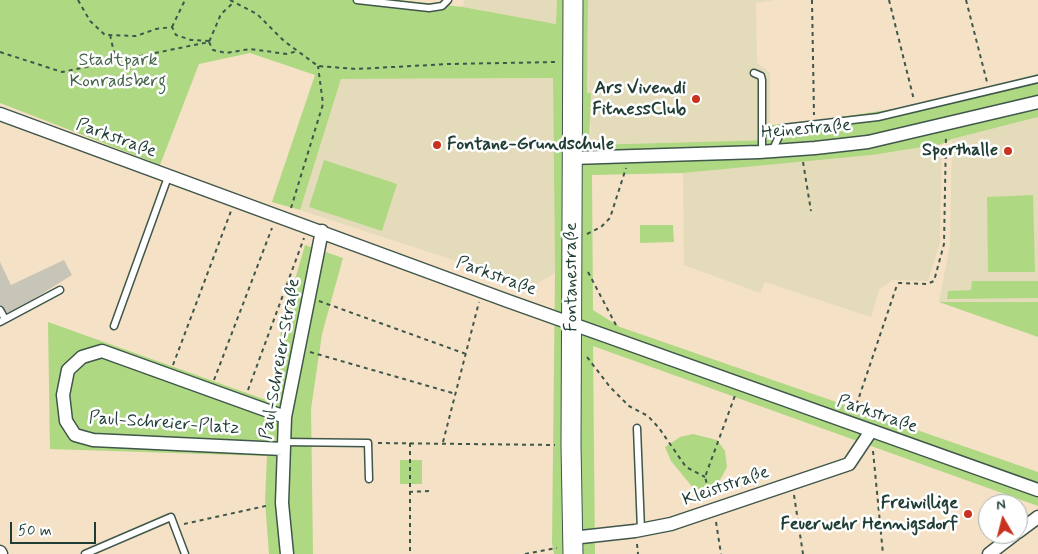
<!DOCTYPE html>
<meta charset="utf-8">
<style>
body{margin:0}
#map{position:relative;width:1038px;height:554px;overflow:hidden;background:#f5e1c6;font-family:Mynerve,sans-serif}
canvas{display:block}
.north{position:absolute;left:978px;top:494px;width:50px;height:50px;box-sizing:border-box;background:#fff;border:1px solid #a5b1ae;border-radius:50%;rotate:352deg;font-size:14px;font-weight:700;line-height:20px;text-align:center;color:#1f3d34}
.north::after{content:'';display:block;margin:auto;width:18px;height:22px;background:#c8321e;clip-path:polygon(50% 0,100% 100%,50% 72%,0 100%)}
.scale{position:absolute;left:10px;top:522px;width:86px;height:22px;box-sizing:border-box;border:2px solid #1f3d34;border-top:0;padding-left:6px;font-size:15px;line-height:18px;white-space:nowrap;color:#1f3d34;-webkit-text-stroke:4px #fff;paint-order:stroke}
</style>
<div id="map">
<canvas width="1038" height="554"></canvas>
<div class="north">N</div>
<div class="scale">50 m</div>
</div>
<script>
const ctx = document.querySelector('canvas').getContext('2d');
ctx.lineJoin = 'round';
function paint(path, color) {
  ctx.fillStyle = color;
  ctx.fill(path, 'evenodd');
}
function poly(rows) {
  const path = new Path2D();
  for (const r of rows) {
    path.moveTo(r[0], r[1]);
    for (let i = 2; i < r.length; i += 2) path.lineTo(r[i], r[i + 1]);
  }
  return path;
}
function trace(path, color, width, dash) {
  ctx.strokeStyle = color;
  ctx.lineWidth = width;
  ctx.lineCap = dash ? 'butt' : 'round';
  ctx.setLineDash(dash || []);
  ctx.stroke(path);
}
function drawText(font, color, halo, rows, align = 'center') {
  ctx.font = font + ' Mynerve,sans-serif';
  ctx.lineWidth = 5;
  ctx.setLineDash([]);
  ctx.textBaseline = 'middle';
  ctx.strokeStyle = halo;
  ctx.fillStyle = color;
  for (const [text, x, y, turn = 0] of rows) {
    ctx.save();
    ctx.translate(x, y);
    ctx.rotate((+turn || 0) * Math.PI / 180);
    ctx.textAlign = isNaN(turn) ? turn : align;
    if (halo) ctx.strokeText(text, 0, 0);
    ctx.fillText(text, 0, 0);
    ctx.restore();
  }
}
const built = poly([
 [464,0,557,0,557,24,463,7],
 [588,0,775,0,756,3,757,63,770,72,770,140,589,145,591,130,587,93],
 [553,78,555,273,533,286,300,210,341,79],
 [1038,117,1038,302,939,302,950,245,952,139],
 [942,144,940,243,928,281,893,280,879,290,871,317,765,282,760,293,684,265,683,173,872,155]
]);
const industrial = poly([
 [64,260,72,275,0,320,0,262,11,285]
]);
const green = poly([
 [0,0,400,0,463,7,556,24,557,0,588,0,587,93,591,93,589,145,769,140,770,125,809,122,919,105,1038,74,1038,117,952,139,942,144,872,155,683,173,592,175,593,310,620,327,1038,472,1038,506,593,346,595,554,554,554,552,543,555,273,553,78,341,79,300,210,272,202,315,75,250,53,199,64,160,165,0,103],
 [324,160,397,184,382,231,309,207],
 [1033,195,1035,272,988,272,987,197],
 [640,225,673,225,674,242,640,243],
 [305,245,343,258,322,334,311,409,313,554,269,554,265,501,267,456,50,449,48,322,269,401,282,325],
 [972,281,1038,281,1038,298,947,299,948,291,971,290],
 [939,302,1038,302,1038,337],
 [693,434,717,440,725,451,727,467,719,482,707,489,694,489,671,461,665,447,680,437],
 [400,460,422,460,422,484,400,484]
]);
const path = poly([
 [78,0,90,21,105,35,136,36,156,29,172,27,176,35,191,40,211,41],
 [230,0,257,14,284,41,318,66,356,69,449,64,557,62],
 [812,0,814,115],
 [889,0,914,100],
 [966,0,987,82],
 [172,27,185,0],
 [110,35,116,61],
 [209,42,213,50,226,53,250,49,287,54,297,51],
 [0,52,62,72,209,42,221,14,234,2],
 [803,162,811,211],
 [291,208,323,104,318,66],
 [587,234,601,227,610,218,626,168],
 [588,272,617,327],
 [319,301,466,354],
 [310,352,456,394],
 [587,357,610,387,629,406,648,416,659,428,686,467,705,477],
 [173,365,231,211],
 [214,380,272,228],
 [248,390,304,238],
 [854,412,897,285,899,283,927,284,934,281,944,244,946,135],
 [443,442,479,302],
 [378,443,555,445],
 [410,443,410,554],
 [873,451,883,554],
 [409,492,429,491,431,488],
 [794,495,803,554],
 [711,498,705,477,736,393],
 [716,522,721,554],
 [184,524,270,505],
 [637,544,638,554],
 [525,554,557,548]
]);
const lane = poly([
 [357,0,429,8,442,6,448,0],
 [754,73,761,76,762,80,762,152],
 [772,151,783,128,878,117,1038,79],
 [0,310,5,319],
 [0,322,60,290],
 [114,326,168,177],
 [637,428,641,530],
 [283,442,368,443,369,479],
 [85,554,171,517,185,554]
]);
const street = poly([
 [0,114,508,301,1038,490],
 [572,158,759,152,815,148,868,142,1038,102],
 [283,449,93,440,75,435,66,421,63,395,68,370,82,357,102,351,285,417],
 [1018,532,1038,517],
 [572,538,635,531,671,524,849,464,871,431],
 [0,552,1,554],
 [287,554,282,503,285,417,322,231],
 [989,554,1015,534]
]);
const secondary = poly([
 [573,0,571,445,573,554]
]);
const markers = [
 [696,99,5,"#c8321e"],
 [437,145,5,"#c8321e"],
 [1008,151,5,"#c8321e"],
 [968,514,5,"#c8321e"]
];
const parkNames = [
 ["Stadtpark",118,61],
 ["Konradsberg",118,82]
];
const poiNames = [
 ["Ars Vivendi",686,89],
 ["FitnessClub",686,110],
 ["Fontane-Grundschule",447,145,"left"],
 ["Sporthalle",998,151],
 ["Freiwillige",958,504],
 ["Feuerwehr Hennigsdorf",958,525]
];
const streetNames = [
 ["Heinestraße",806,130,-5],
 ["Parkstraße",116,139,20],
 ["Parkstraße",496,277,20],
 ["Fontanestraße",572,277,-90],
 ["Paul-Schreier-Straße",281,359,-80],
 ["Parkstraße",877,415,19],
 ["Paul-Schreier-Platz",164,424,4],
 ["Kleiststraße",726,487,-19]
];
paint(built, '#e4dbba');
paint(industrial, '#c6c5b8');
paint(green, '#afd883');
trace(lane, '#3f564a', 9);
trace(street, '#3f564a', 15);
trace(secondary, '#3f564a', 21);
trace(path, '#3f564a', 2, [4, 4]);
trace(lane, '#fff', 6);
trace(street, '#fff', 12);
trace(secondary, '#fff', 19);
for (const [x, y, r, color] of markers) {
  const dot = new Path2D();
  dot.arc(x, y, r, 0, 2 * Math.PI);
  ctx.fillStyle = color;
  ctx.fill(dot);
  trace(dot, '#fff', 2);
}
drawText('18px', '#436448', '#fff', parkNames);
drawText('bold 18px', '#1f3d34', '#fff', poiNames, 'right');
drawText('18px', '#1f3d34', '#fff', streetNames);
</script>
